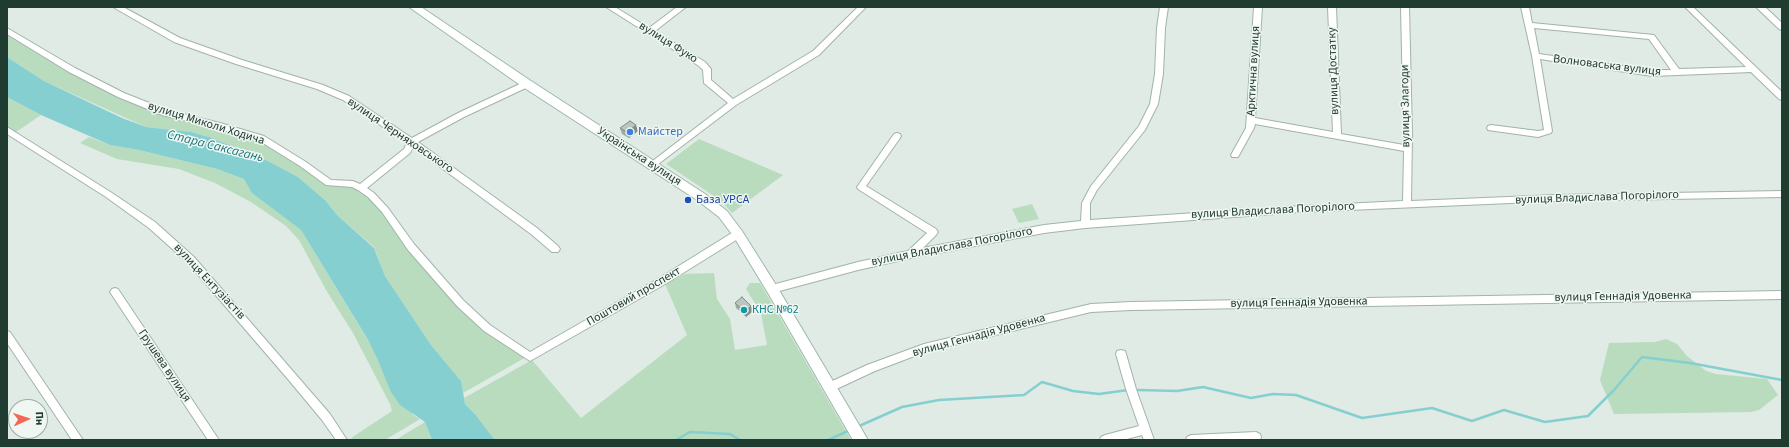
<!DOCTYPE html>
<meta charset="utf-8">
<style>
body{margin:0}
#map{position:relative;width:1789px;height:447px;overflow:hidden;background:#dfebe4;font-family:"Source Sans 3",sans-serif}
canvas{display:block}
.frame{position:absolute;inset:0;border:8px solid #203b30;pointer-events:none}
.north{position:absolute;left:8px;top:399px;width:40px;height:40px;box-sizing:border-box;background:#f0f7f3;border:1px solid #9daca5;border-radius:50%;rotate:87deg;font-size:11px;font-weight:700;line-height:16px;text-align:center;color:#203b30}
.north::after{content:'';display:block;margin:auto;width:14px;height:18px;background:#f36755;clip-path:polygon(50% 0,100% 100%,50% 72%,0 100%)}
</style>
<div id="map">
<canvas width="1789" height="447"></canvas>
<div class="frame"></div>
<div class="north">Пн</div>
</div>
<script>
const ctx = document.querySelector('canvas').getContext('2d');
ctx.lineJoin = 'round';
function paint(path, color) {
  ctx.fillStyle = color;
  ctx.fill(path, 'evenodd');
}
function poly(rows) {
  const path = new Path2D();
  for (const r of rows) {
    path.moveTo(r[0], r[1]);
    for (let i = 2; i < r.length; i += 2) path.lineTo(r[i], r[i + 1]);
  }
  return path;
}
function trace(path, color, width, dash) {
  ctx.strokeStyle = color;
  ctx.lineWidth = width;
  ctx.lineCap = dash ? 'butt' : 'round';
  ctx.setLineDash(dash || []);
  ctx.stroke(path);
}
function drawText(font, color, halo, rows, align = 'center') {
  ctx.font = font + ' "Source Sans 3",sans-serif';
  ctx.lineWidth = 3;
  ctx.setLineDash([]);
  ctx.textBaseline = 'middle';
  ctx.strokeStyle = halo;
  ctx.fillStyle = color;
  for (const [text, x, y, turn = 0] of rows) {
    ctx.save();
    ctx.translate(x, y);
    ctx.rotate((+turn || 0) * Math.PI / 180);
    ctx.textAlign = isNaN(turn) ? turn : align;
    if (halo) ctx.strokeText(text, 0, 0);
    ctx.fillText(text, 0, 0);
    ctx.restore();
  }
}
const green = poly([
 [7,31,72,70,165,113,261,138,329,183,361,188,460,303,528,356,463,393,461,381,431,345,385,276,374,247,337,215,326,201,298,177,268,161,209,137,191,132,146,127,44,81,7,57],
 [7,97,41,115,13,134,7,130],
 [89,137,110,145,139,150,217,169,244,179,253,193,301,230,413,415,420,419,385,440,354,440,351,438,392,411,390,404,353,333,326,290,299,240,286,226,251,202,215,183,179,169,117,159,80,143],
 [699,139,783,175,732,213,721,201,708,192,666,164],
 [1032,204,1039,219,1019,223,1012,209],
 [714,273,717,299,730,319,735,350,767,345,761,313,746,289,750,283,760,283,851,440,495,440,475,414,465,404,464,398,532,360,581,418,687,335,665,284,685,274],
 [1666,339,1677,344,1687,356,1706,371,1716,374,1767,379,1778,395,1759,410,1751,412,1614,414,1600,380,1609,343,1655,342],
 [425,422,432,440,397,440,397,439]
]);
const water = poly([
 [7,57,44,81,122,118,146,127,191,132,209,137,268,161,298,177,326,201,337,215,374,248,385,276,431,345,461,381,465,404,475,414,495,440,432,440,425,422,400,405,391,392,377,358,368,340,301,230,252,193,244,179,217,169,139,150,110,145,41,115,7,97]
]);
const stream = poly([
 [1138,390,1177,391,1203,387,1251,398,1273,394,1296,395,1362,418,1432,408,1472,421,1504,410,1545,422,1588,416,1614,390,1642,357,1690,363,1782,380],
 [857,427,902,407,939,400,1024,395,1042,382,1073,391,1099,394,1128,390],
 [676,440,690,432,730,434,740,440],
 [828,440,850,430]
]);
const street = poly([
 [113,7,123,7,180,38,242,60,323,85,349,96,412,138,458,113,524,82,530,82,531,84,530,86,464,117,418,142,537,228,558,246,560,249,558,252,552,252,531,234,413,147,410,153,367,188,374,193,388,208,414,244,463,300,490,325,530,352,661,277,735,231,741,231,743,234,741,237,667,283,530,361,484,331,457,306,408,250,382,212,368,197,358,190,352,187,326,185,300,166,258,140,220,129,162,115,118,97,69,72,7,34,7,28,75,68,124,93,167,110,220,123,264,136,306,162,331,180,353,181,360,184,404,149,407,143,343,100,317,89,236,64,174,42,113,7],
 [606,7,615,7,649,28,677,7,686,7,655,31,705,62,711,69,711,80,733,99,813,51,858,7,866,7,819,55,736,105,653,168,649,165,650,163,728,103,704,83,703,70,699,66,606,7],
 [1160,7,1168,7,1165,28,1163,74,1158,104,1145,130,1097,190,1090,203,1090,220,1302,206,1403,201,1404,151,1255,124,1254,128,1238,157,1232,157,1231,155,1246,128,1254,7,1262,7,1255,118,1333,132,1328,7,1336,7,1341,134,1404,145,1401,7,1409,7,1412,134,1411,201,1557,195,1782,191,1782,197,1557,201,1302,212,1085,228,1044,233,911,258,858,270,772,293,769,292,767,289,769,286,772,285,858,262,908,251,927,233,858,189,857,187,894,134,897,133,900,134,901,136,900,138,866,186,936,229,938,232,936,235,923,248,1044,225,1081,221,1082,203,1091,186,1139,126,1150,104,1155,74,1157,28,1160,7],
 [1521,7,1529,7,1532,23,1654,35,1679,69,1746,67,1685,7,1693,7,1782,92,1782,100,1779,99,1751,72,1652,76,1540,59,1552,131,1551,133,1538,137,1488,130,1487,128,1488,126,1491,125,1538,131,1544,130,1532,56,1521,7],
 [1534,28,1649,39,1671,70,1652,70,1539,54,1534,28],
 [1756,7,1765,7,1782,23,1782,30,1779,29,1756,7],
 [7,127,112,193,155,222,194,257,330,414,347,440,336,440,322,420,287,378,188,263,149,228,106,197,7,134,7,127],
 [115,288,118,289,219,440,208,440,112,295,110,292,112,289,115,288],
 [1782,291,1782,299,1131,310,1091,312,925,352,875,371,830,392,826,390,825,387,826,384,867,365,924,344,1091,304,1131,302,1782,291],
 [7,331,10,332,83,440,72,440,7,343,7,331],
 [1121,350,1125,351,1126,354,1136,389,1154,440,1144,440,1142,435,1123,440,1100,440,1101,437,1105,435,1139,426,1126,389,1116,354,1117,351,1121,350],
 [1256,432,1260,434,1261,437,1260,440,1186,440,1187,437,1191,435,1256,432]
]);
const secondary = poly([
 [409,7,421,7,531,81,705,194,727,211,742,231,776,285,868,440,853,440,768,293,734,237,719,217,697,200,523,87,409,7]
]);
const wall = poly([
 [620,128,638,131,629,138,622,134],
 [735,303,751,306,753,311,746,317,736,308]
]);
const shadedWall = poly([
 [636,125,638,131,629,138,627,132],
 [751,306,753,311,746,317,745,312]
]);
const building = poly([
 [630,121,636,125,627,132,620,128,630,121],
 [742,297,751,306,745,312,735,303,742,297]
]);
const markers = [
 [630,132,4,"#3f7fe0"],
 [688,200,4,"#1a4fb4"],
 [744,310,4,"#0f9aa8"]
];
const streetNames = [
 ["вулиця Фуко",668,43,32],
 ["Волноваська вулиця",1607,66,7],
 ["Арктична вулиця",1254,71,-87],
 ["вулиця Достатку",1334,71,-92],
 ["вулиця Злагоди",1406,106,-91],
 ["вулиця Миколи Ходича",206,124,17],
 ["вулиця Черняховського",400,136,34],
 ["Українська вулиця",639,157,33],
 ["вулиця Владислава Погорілого",1597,198,-2],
 ["вулиця Владислава Погорілого",1273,211,-3],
 ["вулиця Владислава Погорілого",952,247,-11],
 ["вулиця Ентузіастів",209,282,47],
 ["Поштовий проспект",634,297,-30],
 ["вулиця Геннадія Удовенка",1623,297,-1],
 ["вулиця Геннадія Удовенка",1299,303,-1],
 ["вулиця Геннадія Удовенка",979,336,-15],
 ["Грушева вулиця",164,366,56]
];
const shopNames = [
 ["Майстер",638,132]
];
const transitNames = [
 ["База УРСА",696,200]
];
const cultureNames = [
 ["КНС №62",752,310]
];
const waterNames = [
 ["Стара Саксагань",215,147,14]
];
paint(green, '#b8dcbd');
paint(water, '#86cfd1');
trace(stream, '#86cfd1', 2.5);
trace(street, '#a2b3aa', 2);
trace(secondary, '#9eb7ab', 2);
paint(street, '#fff');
paint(secondary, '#fff');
paint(wall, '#9eaca5');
paint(shadedWall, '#818c86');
paint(building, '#b8c8c0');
trace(building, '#818c86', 1);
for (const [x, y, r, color] of markers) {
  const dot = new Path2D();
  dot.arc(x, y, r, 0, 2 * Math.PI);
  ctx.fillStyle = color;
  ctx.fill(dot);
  trace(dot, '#f0f7f3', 1.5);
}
drawText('12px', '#203b30', '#f0f7f3', streetNames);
drawText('12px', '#366cbe', '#f0f7f3', shopNames, 'left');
drawText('12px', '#164399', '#f0f7f3', transitNames, 'left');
drawText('12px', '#0d838f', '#f0f7f3', cultureNames, 'left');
drawText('italic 13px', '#1a7477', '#f0f7f3', waterNames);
</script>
